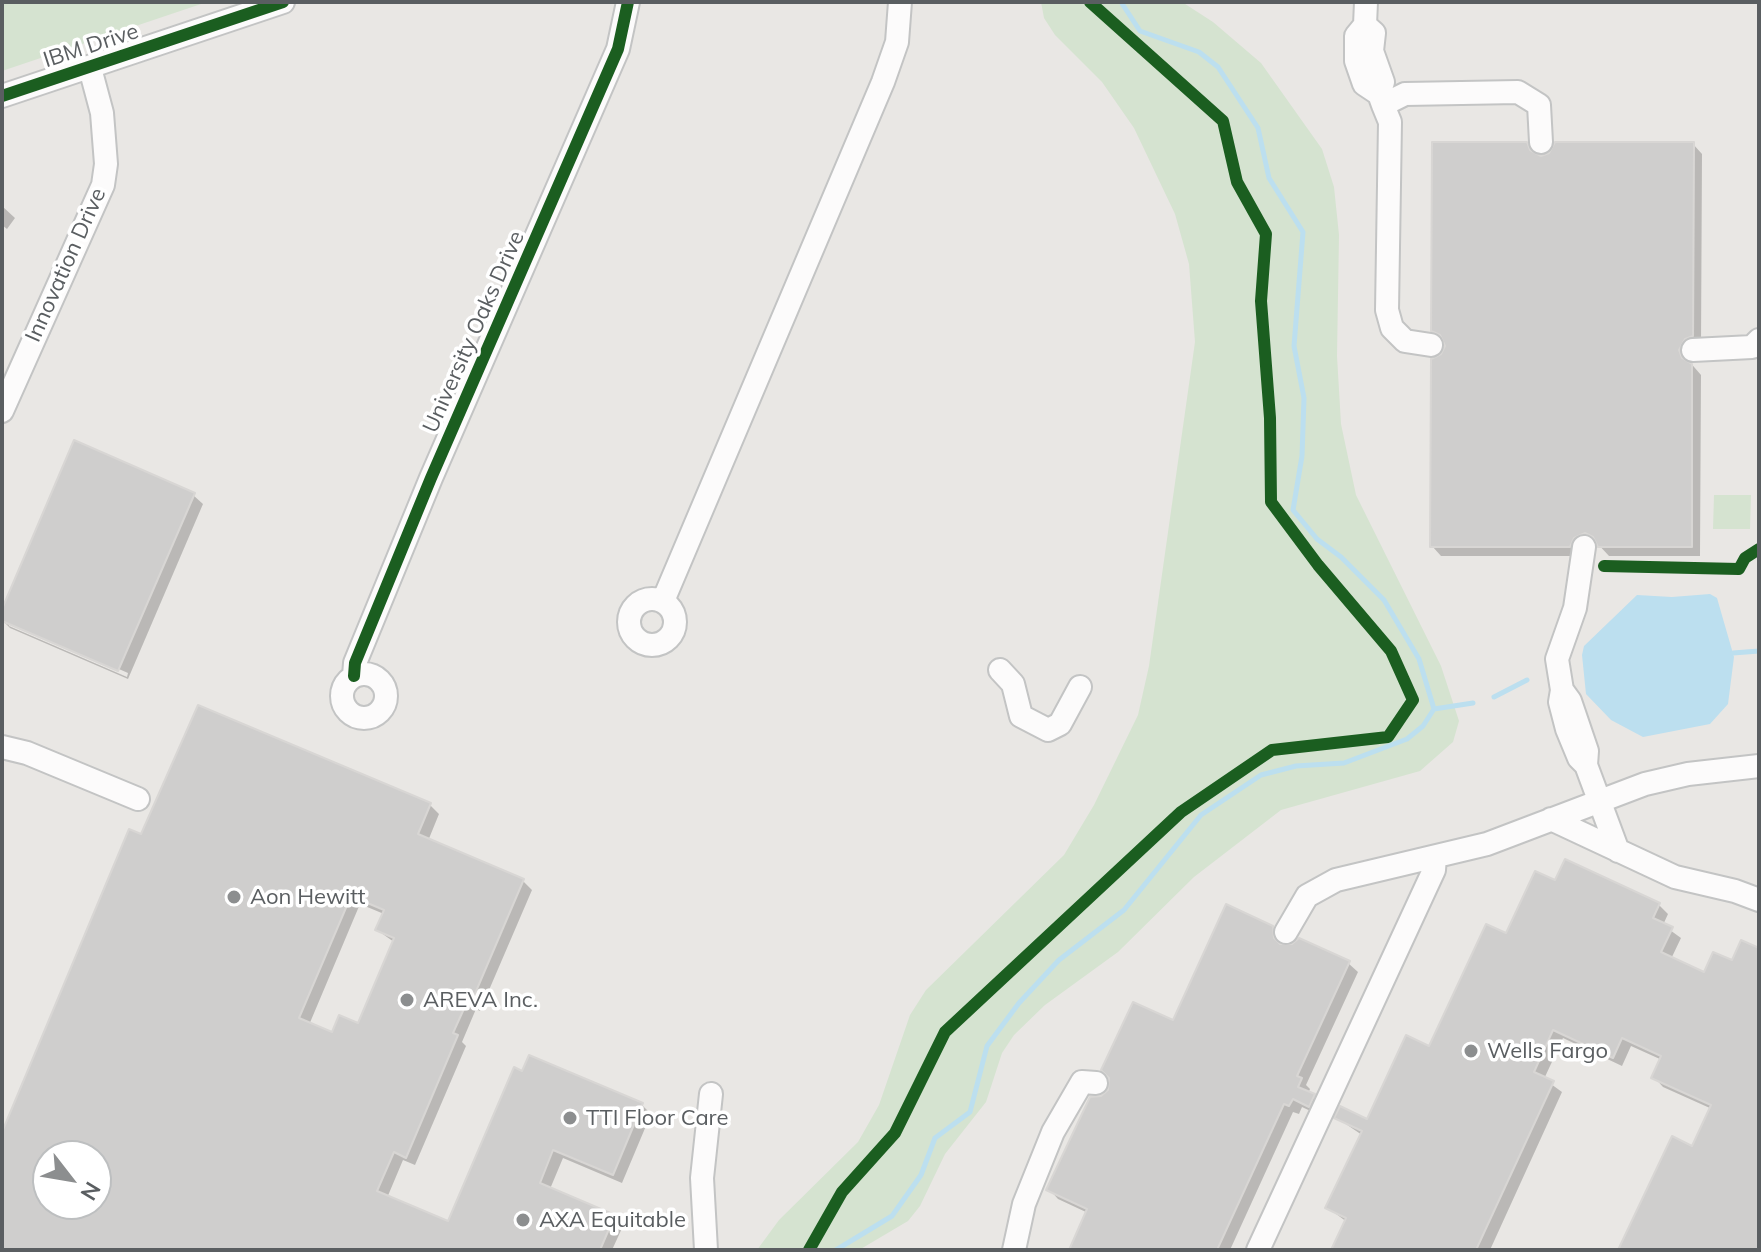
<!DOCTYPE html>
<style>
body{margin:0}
#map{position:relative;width:1761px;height:1252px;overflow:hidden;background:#e9e7e4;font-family:Mulish,sans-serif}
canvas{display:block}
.frame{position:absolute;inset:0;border:4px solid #5a5e61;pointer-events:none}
.north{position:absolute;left:32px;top:1140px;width:80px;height:80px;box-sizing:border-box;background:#fff;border:2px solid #bdbfc0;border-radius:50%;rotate:121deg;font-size:22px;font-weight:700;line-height:32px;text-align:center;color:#5a5e61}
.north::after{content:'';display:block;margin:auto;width:28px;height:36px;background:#8c8e8f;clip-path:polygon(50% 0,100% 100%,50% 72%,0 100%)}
</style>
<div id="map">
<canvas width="1761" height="1252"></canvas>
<div class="frame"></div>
<div class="north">N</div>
</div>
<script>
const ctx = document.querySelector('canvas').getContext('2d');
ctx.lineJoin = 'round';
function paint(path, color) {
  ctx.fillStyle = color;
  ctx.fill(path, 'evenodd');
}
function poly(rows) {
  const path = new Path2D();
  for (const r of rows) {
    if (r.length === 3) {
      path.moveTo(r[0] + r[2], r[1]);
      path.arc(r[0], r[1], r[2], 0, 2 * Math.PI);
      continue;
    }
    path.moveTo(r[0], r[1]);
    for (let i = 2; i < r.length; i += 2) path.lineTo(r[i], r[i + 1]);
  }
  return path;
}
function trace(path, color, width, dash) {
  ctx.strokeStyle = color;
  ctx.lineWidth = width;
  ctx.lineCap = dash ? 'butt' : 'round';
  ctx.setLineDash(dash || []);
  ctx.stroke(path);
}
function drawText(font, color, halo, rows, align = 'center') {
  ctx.font = font + ' Mulish,sans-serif';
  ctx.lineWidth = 7;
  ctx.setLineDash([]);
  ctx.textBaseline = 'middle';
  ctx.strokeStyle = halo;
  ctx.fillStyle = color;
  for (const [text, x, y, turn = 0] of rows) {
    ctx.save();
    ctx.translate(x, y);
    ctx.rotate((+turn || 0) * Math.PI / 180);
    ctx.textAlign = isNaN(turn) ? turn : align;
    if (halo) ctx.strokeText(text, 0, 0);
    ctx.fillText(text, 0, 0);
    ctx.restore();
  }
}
const green = poly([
 [2,2,207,2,2,71],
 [1041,2,1182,2,1213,22,1261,63,1322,149,1334,187,1339,235,1337,356,1341,424,1356,495,1441,666,1459,721,1453,742,1420,771,1281,810,1194,877,1118,952,1045,1005,1014,1035,1002,1053,986,1102,945,1154,920,1206,908,1221,859,1250,757,1250,779,1220,858,1142,879,1105,910,1015,926,990,1064,855,1094,805,1138,715,1149,666,1195,342,1189,264,1175,214,1134,128,1102,82,1055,35,1044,18],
 [1714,495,1751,495,1750,529,1713,529]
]);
const water = poly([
 [1637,595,1672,597,1710,594,1717,598,1734,657,1728,704,1710,724,1643,737,1611,720,1586,694,1582,655,1584,646]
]);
const shadow = poly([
 [1526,144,1541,158,1693,144,1702,154,1701,345,1694,348,1688,360,1701,375,1700,556,1609,556,1596,542,1583,547,1579,556,1441,556,1432,546,1443,356,1447,346,1433,330],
 [2,206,15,218,7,229,2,225],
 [193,495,203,504,128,679,10,628,2,620,2,615],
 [9,621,128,673,127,677,9,626],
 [430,805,439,814,428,841,523,881,532,890,480,1011,476,1009,462,1042,466,1046,415,1165,403,1160,387,1198,449,1224,515,1070,642,1105,651,1114,622,1183,563,1158,550,1189,614,1216,623,1226,612,1250,2,1250,2,1137,142,837],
 [360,904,384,914,377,930,394,942,359,1026,333,1035,309,1025],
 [48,1156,96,1156,96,1204,48,1204],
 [1556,883,1659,905,1668,914,1663,925,1681,938,1671,959,1705,975,1759,950,1759,1250,1620,1250,1693,1148,1712,1109,1663,1087,1654,1077,1662,1060,1631,1046,1622,1066,1563,1038,1544,1079,1562,1092,1490,1250,1333,1250,1347,1222,1328,1208,1362,1135,1337,1118,1368,1121,1430,1049,1507,936],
 [1272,928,1282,938,1282,946,1348,963,1358,972,1306,1085,1310,1089,1308,1094,1323,1106,1319,1115,1302,1107,1299,1114,1293,1112,1230,1250,1071,1250,1088,1213,1058,1199,1049,1189,1102,1098]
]);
const stream = poly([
 [1733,653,1759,651],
 [1494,697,1527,680],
 [1434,709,1473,703],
 [836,1250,892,1216,921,1175,935,1138,970,1112,987,1046,1019,1003,1059,960,1124,910,1201,815,1261,775,1296,766,1344,763,1407,739,1423,726,1434,709,1419,659,1384,600,1341,557,1317,539,1293,510,1302,456,1304,398,1294,346,1303,232,1269,178,1258,128,1218,67,1199,52,1140,31,1121,2]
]);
const building = poly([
 [1432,142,1527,142,1530,150,1541,156,1549,153,1555,142,1694,142,1693,336,1685,339,1679,350,1682,358,1692,364,1692,547,1598,547,1593,537,1585,533,1574,538,1570,547,1430,547,1431,359,1441,354,1445,346,1440,335,1431,331,1432,142],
 [74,440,195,493,118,671,2,621,2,609,74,440],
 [198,705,431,803,418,834,524,879,471,1003,467,1002,453,1033,458,1035,406,1158,394,1152,377,1191,448,1221,514,1067,522,1071,529,1055,643,1103,613,1175,553,1150,540,1183,615,1215,600,1250,2,1250,2,1132,129,829,141,834,198,705],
 [351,896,384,910,375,930,394,938,358,1023,339,1015,332,1032,299,1018,351,896],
 [48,1156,96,1156,96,1204,48,1204,48,1156],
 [1565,859,1660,903,1653,918,1673,927,1661,952,1704,972,1713,952,1732,960,1741,940,1759,948,1759,1250,1618,1250,1672,1136,1692,1146,1711,1105,1651,1078,1661,1056,1622,1038,1613,1058,1553,1030,1534,1072,1554,1081,1476,1250,1331,1250,1346,1218,1325,1208,1362,1131,1334,1118,1340,1106,1367,1119,1406,1035,1429,1046,1486,924,1506,933,1535,871,1555,880,1565,859],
 [1226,904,1273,926,1274,938,1280,944,1292,944,1299,938,1350,961,1297,1076,1302,1078,1298,1087,1315,1094,1309,1107,1293,1099,1289,1106,1284,1104,1217,1250,1069,1250,1087,1209,1046,1190,1090,1097,1101,1096,1108,1090,1109,1078,1101,1070,1133,1002,1173,1020,1226,904]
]);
const minor = poly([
 [1366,2,1365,25,1356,36,1356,61,1364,84,1379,94,1383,105,1405,94,1518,92,1539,105,1541,142],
 [1365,25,1374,33,1372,51,1383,82,1379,94],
 [2,96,283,2],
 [1383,105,1390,122,1387,310,1392,328,1405,341,1431,345],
 [1693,350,1752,347,1759,340],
 [2,411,103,185,106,164,102,113,90,68],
 [652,622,23],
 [663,601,883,82,897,42,900,2],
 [1000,670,1013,684,1021,716,1048,730,1060,724,1080,687],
 [364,696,22],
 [354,676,355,663,431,478,618,49,628,2],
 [1562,690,1557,659,1575,608,1584,547],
 [2,747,27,753,138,799],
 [1586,765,1587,751,1570,701,1562,690,1560,702,1567,729,1579,758,1586,765,1618,851],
 [1551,819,1675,877,1735,891,1759,900],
 [1286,932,1307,896,1336,880,1487,844,1645,784,1688,774,1759,766],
 [706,1250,702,1178,711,1094],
 [1014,1250,1024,1204,1053,1132,1082,1082,1096,1083],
 [1258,1250,1434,870,1435,857]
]);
const cycleway = poly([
 [2,96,283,2],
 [1604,566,1739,569,1745,558,1759,549],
 [354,676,355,663,431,478,618,49,628,2],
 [809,1250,842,1192,895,1133,945,1032,1181,812,1272,750,1388,737,1413,700,1391,651,1318,565,1271,502,1270,418,1261,301,1266,234,1237,182,1223,121,1090,2]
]);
const markers = [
 [234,897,8,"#8c8e8f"],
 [407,1000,8,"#8c8e8f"],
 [1471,1051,8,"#8c8e8f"],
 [570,1118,8,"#8c8e8f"],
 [523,1220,8,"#8c8e8f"]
];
const streetNames = [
 ["IBM Drive",91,46,-18],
 ["Innovation Drive",66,265,-66],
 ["University Oaks Drive",474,332,-66]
];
const poiNames = [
 ["Aon Hewitt",250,897],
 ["AREVA Inc.",423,1000],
 ["Wells Fargo",1487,1051],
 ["TTI Floor Care",586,1118],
 ["AXA Equitable",539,1220]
];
paint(green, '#d5e3d0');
paint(water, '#bcdfef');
paint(shadow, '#0003');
trace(stream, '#bcdfef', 5);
paint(building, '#cfcecd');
trace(building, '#d8d6d4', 2);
trace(minor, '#c3c4c4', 26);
trace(minor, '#fcfbfb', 22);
trace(cycleway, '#1b5e20', 12);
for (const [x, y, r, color] of markers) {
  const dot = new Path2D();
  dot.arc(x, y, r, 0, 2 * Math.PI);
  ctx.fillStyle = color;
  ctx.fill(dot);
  trace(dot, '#fff', 3);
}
drawText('22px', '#5a5e61', '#fff', streetNames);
drawText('22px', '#5a5e61', '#fff', poiNames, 'left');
</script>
